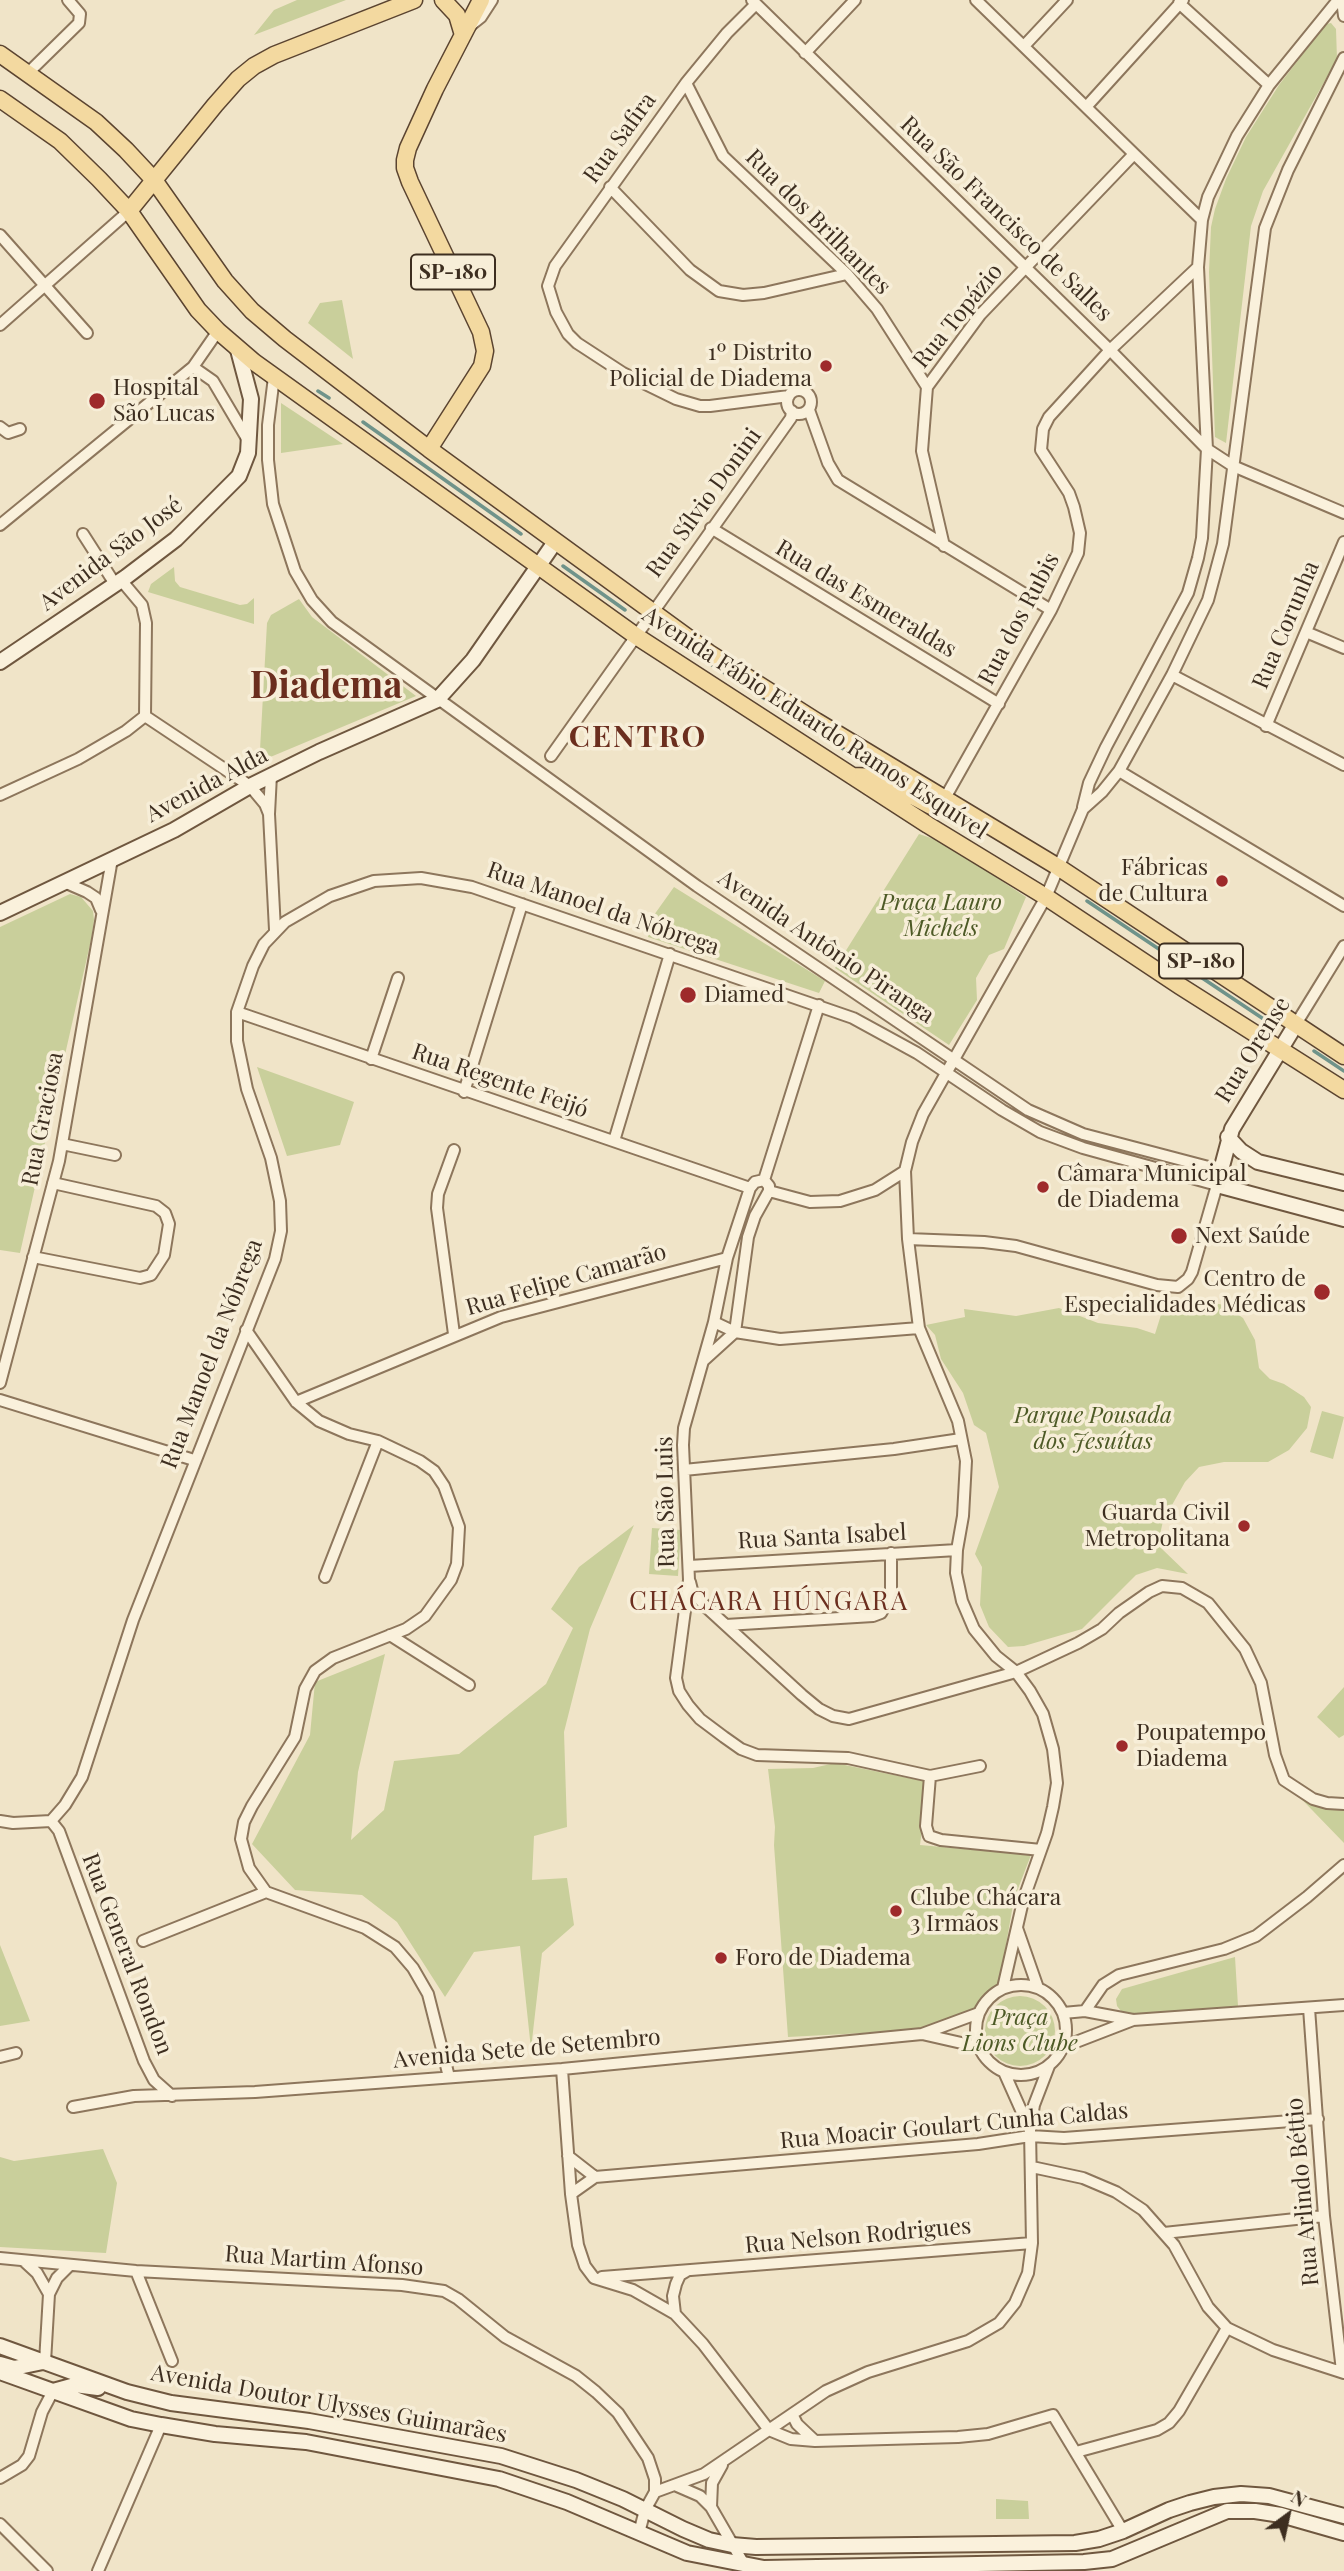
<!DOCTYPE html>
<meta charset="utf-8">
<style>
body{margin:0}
#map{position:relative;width:1344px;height:2571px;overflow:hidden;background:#f0e4c8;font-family:"Playfair Display",serif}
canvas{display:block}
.north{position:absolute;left:1253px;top:2480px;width:70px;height:70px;-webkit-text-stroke:5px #f7eed8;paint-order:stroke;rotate:33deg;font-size:19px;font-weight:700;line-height:28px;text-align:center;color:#3d2e20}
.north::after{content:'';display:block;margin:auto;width:24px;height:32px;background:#3d2e20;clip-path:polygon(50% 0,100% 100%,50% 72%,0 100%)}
</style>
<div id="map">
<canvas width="1344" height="2571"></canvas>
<div class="north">N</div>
</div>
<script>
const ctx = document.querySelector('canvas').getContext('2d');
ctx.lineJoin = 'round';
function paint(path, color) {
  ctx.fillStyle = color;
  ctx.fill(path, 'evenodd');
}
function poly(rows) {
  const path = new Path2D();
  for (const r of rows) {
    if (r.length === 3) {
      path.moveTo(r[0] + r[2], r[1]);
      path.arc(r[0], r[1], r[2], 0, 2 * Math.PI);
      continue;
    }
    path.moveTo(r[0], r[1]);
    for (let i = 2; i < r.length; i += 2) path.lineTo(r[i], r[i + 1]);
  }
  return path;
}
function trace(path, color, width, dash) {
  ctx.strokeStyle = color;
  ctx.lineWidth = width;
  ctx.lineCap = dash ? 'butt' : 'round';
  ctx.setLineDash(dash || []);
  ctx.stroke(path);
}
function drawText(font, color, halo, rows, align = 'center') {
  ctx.font = font + ' "Playfair Display",serif';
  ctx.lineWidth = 7;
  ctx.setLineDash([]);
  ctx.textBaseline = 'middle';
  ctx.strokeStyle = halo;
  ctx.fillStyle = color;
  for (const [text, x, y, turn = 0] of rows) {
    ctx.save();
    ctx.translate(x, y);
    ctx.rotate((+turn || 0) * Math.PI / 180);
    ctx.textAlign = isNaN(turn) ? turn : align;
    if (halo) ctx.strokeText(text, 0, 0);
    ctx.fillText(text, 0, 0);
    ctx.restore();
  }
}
const green = poly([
 [297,0,346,0,254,35,274,10],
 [1331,23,1336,29,1337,59,1263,191,1251,226,1226,443,1215,437,1209,272,1211,227,1215,209,1226,179,1246,137,1279,85,1326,24],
 [342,300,353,359,308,323,320,303],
 [281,403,343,444,281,453],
 [174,567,175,581,180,587,240,605,247,604,254,598,254,624,148,592,151,584],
 [299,599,312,617,416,696,268,758,260,750,267,623,271,615],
 [919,834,937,840,964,856,1026,897,1004,949,989,955,976,978,977,1000,949,1045,835,968],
 [674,887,825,981,819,993,648,937,649,922],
 [70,894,81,897,93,911,94,920,91,940,20,1253,0,1250,0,927],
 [257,1067,354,1102,340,1145,287,1156],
 [1191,1299,1224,1305,1243,1318,1255,1340,1259,1368,1270,1379,1284,1384,1304,1397,1311,1407,1307,1428,1289,1450,1268,1462,1224,1462,1199,1467,1185,1482,1163,1521,1159,1539,1162,1549,1188,1574,1157,1568,1136,1575,1082,1629,1024,1646,1008,1647,989,1627,980,1605,982,1567,975,1554,999,1487,986,1433,974,1425,963,1393,941,1359,935,1335,926,1325,965,1317,964,1309,1016,1316,1059,1308,1098,1323,1137,1328,1155,1334,1165,1302,1173,1308,1178,1309],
 [1322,1411,1344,1417,1333,1459,1310,1452],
 [634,1525,590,1629,564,1732,567,1827,534,1836,532,1880,567,1878,574,1925,542,1953,531,2049,520,1946,474,1952,445,1997,397,1922,362,1895,295,1890,252,1844,310,1735,315,1682,385,1654,358,1772,351,1840,384,1810,394,1761,459,1754,546,1684,573,1628,551,1609,579,1567],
 [652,1528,681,1530,678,1576,649,1574],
 [1344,1687,1344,1735,1339,1738,1317,1717],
 [835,1763,928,1782,920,1845,1031,1855,1014,1899,999,1985,984,1996,975,2009,920,2030,788,2037,774,1845,775,1827,768,1769,813,1768],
 [1283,1780,1306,1801,1344,1806,1344,1843],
 [0,1945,30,2021,0,2026],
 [1235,1957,1238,2006,1125,2016,1117,2006,1116,1999,1122,1989],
 [1020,2031,35],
 [103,2149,117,2183,106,2253,0,2247,0,2157,14,2161],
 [996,2499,1028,2501,1029,2519,996,2519]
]);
const stream = poly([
 [318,391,329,398],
 [363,422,521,534],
 [563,566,625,610],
 [684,647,867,764],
 [1087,901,1268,1022],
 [1314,1051,1344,1071]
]);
const street = poly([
 [752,0,1110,350,1207,449,1233,466,1344,513],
 [976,0,1202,220],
 [1342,0,1344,16],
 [1179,3,1269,85],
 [756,4,727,33,686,83,555,266,548,286,556,312,568,334,577,343,623,373,676,399,700,406,710,406,789,396],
 [471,25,481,17,492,0],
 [1024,46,1067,0],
 [805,53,855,0],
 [28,73,79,23,80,14,68,0],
 [686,83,723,156,847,274,877,309,927,387],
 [1087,106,1183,0],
 [610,187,690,270,719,291,743,295,764,293,847,274],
 [0,235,87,333],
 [0,325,129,211],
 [193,367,213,381,249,442],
 [274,377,268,425,268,460,273,504,295,571,312,600,332,622,697,886,1028,1110,1083,1134,1220,1170],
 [799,402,12],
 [809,410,828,463,838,480,1051,610],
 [0,427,8,433,20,429],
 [0,525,193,367,218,331],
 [711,528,999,704],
 [83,534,115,584],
 [944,546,922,451,927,387,980,315,1134,154],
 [121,580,142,605,146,623,145,716],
 [1306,632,1344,648],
 [1172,675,1344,765],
 [145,716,250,786,265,804,269,814],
 [1266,726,1344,542],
 [551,756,791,418,792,411],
 [1119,771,1344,906],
 [271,775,269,814,275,930],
 [0,795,78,759,126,731,145,716],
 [945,798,1051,610,1078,553,1080,533,1074,507,1069,493,1041,450,1043,429,1049,417,1110,350,1198,267],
 [1083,807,1089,783,1106,747,1188,593,1198,558,1202,538,1207,449,1198,267,1202,220,1208,197,1237,136,1269,85,1338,0],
 [64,882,87,892,96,898,101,910],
 [237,1012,750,1188],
 [1296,1024,1344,946],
 [371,1059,398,978],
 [464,1092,522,904],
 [614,1141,670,954],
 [62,1144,115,1155],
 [454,1150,438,1194,437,1208,454,1334],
 [764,1180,819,1005],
 [769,1191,810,1202,840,1201,875,1190,905,1171],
 [33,1257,140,1278,151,1275,164,1255,169,1224,165,1213,156,1206,53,1183],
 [714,1322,735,1332,780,1339,919,1328],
 [246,1330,296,1402,319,1421,349,1434,378,1441,420,1461,434,1471,444,1486,459,1527,457,1564,451,1580,425,1616,406,1629,333,1658,315,1671,305,1689,295,1737,252,1806,244,1822,241,1839,249,1868,266,1892,365,1928,395,1947,413,1968,428,1994,449,2077],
 [703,1361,735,1332,748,1237,755,1216,769,1191,769,1186,764,1180,755,1182,750,1188,727,1258,714,1322,684,1428,683,1445,689,1580,676,1678,679,1691,688,1705,700,1719,724,1737,741,1749,757,1755,848,1758,930,1776,980,1766],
 [0,1383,59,1161,112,859],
 [0,1400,194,1460],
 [296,1402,501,1317,727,1258],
 [684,1470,894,1449,961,1439],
 [689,1566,957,1550],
 [325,1577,378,1441],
 [690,1582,692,1590,706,1607,802,1695,819,1709,833,1716,849,1719,1016,1672,1078,1643,1102,1629,1119,1613,1149,1592,1162,1586,1182,1588,1208,1603,1245,1649,1261,1683,1275,1755,1284,1780,1313,1799,1327,1803,1344,1804],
 [726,1625,873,1616,881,1613,891,1595,891,1553],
 [390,1635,469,1685],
 [930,1776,926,1826,929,1836,941,1840,1041,1850],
 [0,1821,13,1823,51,1821,65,1805,82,1777,133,1620,275,1259,281,1231,280,1201,271,1158,247,1089,237,1041,237,1012,253,966,264,944,285,922,330,896,374,881,421,878,472,887,853,1018,917,1053,1002,1110,1040,1132,1083,1148,1217,1185,1192,1272,1188,1279,1178,1287,1157,1285,1016,1246,984,1242,908,1239],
 [51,1821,59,1831,144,2061,154,2080,172,2096],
 [1017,1928,1038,1988],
 [143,1941,266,1892],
 [1021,2030,45],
 [1003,1988,1023,1901,1047,1833,1053,1807,1057,1783,1053,1749,1043,1714,1030,1691,1016,1672,996,1656,974,1629,962,1601,956,1573,957,1550,963,1516,966,1461,958,1421,919,1328,908,1239,905,1171,912,1142,923,1114,1046,897,1083,809,1102,792,1119,771,1172,675,1208,600,1223,544,1265,228,1288,170,1344,58],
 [1309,2008,1324,2216,1342,2371],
 [1085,2011,1103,1985,1119,1975,1224,1949,1256,1936,1307,1897,1344,1865],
 [1063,2013,1085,2011,1133,2020,1344,2005],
 [922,2034,979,2047],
 [1063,2047,1133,2020],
 [0,2057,16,2053],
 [562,2069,571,2194,578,2245,585,2266,594,2278,633,2290,675,2314,703,2344,769,2430,791,2439,815,2441,958,2437,988,2434,1053,2415,1123,2531],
 [1004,2072,1029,2128],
 [73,2107,134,2096,255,2092,562,2069,922,2034,979,2013],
 [568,2156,595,2177],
 [1032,2167,1083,2178,1116,2192,1143,2210,1174,2245,1208,2307,1227,2328,1273,2350,1344,2373],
 [571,2194,595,2177,978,2144,1030,2136,1064,2138,1318,2119],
 [1164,2233,1324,2216],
 [0,2258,136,2271,402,2285,444,2291,458,2299,505,2337,576,2376,596,2392,618,2413,648,2458,655,2479,655,2492],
 [24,2261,37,2273,49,2294],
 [136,2271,172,2361],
 [602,2277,1032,2243],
 [675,2314,673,2296,676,2284,680,2275,687,2271],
 [45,2362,49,2294,57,2278,70,2265],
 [792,2414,797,2424,815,2441],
 [1076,2452,1157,2430,1169,2423,1179,2411,1227,2328],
 [0,2478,22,2465,29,2456,42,2412,53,2391],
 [677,2486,700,2496,711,2507,745,2566],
 [711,2507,712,2483,722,2465],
 [0,2524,47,2571],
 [639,2533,645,2510,655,2492,704,2474,826,2391,868,2372,968,2341,999,2323,1015,2303,1028,2273,1032,2243,1030,2130,1034,2105,1049,2066],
 [98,2571,161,2425]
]);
const secondary = poly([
 [0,662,126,577,176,539,239,476,248,453,251,399,238,350],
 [0,913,174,830,250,786,319,752,437,700,473,660,555,542],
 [1296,1024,1232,1129,1217,1185,1344,1219],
 [1228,1137,1241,1151,1258,1162,1344,1183],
 [0,2346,127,2392,171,2403,309,2421,501,2456,576,2480,623,2499,683,2529,709,2540,732,2545,756,2547,1075,2543,1099,2539,1123,2531,1169,2510,1190,2503,1214,2497,1241,2494,1269,2496,1344,2516],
 [0,2364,14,2368,43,2362],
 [0,2372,131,2419,161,2425,215,2434,306,2442,499,2479,567,2502,687,2553,764,2568,1084,2562,1112,2559,1227,2511,1255,2511,1281,2515,1344,2533],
 [53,2391,75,2385,98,2388]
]);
const primary = poly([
 [443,0,457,15,463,35],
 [0,54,96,122,126,150,154,180,225,281,252,311,285,339,429,449,709,653,816,721,1058,867,1344,1056],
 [0,99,60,141,99,179,129,211,198,310,218,331,254,362,636,636,928,825,1046,897,1180,986,1344,1090],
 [129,211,215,105,238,79,254,66,274,55,414,0],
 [429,449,482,366,485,351,481,332,410,182,405,168,405,160,408,148,435,89,481,0],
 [853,776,877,777,931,806,941,804,945,798]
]);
const markers = [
 [826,366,7,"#9e2a2b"],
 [97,401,9,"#9e2a2b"],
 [1222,881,7,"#9e2a2b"],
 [688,995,9,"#9e2a2b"],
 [1043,1187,7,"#9e2a2b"],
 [1179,1236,9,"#9e2a2b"],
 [1322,1292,9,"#9e2a2b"],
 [1244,1526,7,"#9e2a2b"],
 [1122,1746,7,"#9e2a2b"],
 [896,1911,7,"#9e2a2b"],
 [721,1958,7,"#9e2a2b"]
];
const shields = [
 [453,272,84],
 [1201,961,84]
];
const shieldNames = [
 ["SP-180",453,272],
 ["SP-180",1201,961]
];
const streetNames = [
 ["Rua Safira",620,138,-54],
 ["Rua São Francisco de Salles",1006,219,44],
 ["Rua dos Brilhantes",818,222,45],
 ["Rua Topázio",958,316,-51],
 ["Rua Sílvio Donini",704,503,-54],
 ["Avenida São José",111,554,-37],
 ["Rua das Esmeraldas",866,599,31],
 ["Rua dos Rubis",1019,619,-62],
 ["Rua Corunha",1286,625,-67],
 ["Avenida Fábio Eduardo Ramos Esquível",815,723,33],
 ["Avenida Alda",207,785,-28],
 ["Rua Manoel da Nóbrega",603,909,19],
 ["Avenida Antônio Piranga",826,947,34],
 ["Rua Orense",1253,1050,-58],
 ["Rua Regente Feijó",500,1081,19],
 ["Rua Graciosa",43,1119,-79],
 ["Rua Felipe Camarão",566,1280,-16],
 ["Rua Manoel da Nóbrega",212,1354,-69],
 ["Rua São Luis",666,1502,-91],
 ["Rua Santa Isabel",822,1537,-3],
 ["Rua General Rondon",127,1954,69],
 ["Avenida Sete de Setembro",527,2049,-5],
 ["Rua Moacir Goulart Cunha Caldas",954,2126,-5],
 ["Rua Arlindo Béttio",1303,2192,-95],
 ["Rua Nelson Rodrigues",858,2236,-5],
 ["Rua Martim Afonso",324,2261,4],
 ["Avenida Doutor Ulysses Guimarães",329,2404,10]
];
const poiNames = [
 ["1º Distrito",812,353,"right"],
 ["Policial de Diadema",812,379,"right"],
 ["Hospital",113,388],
 ["São Lucas",113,414],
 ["Fábricas",1208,868,"right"],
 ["de Cultura",1208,894,"right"],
 ["Diamed",704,995],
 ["Câmara Municipal",1057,1174],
 ["de Diadema",1057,1200],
 ["Next Saúde",1195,1236],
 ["Centro de",1306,1279,"right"],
 ["Especialidades Médicas",1306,1305,"right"],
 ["Guarda Civil",1230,1513,"right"],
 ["Metropolitana",1230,1539,"right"],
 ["Poupatempo",1136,1733],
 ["Diadema",1136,1759],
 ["Clube Chácara",910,1898],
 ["3 Irmãos",910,1924],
 ["Foro de Diadema",735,1958]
];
const parkNames = [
 ["Praça Lauro",941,903],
 ["Michels",941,929],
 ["Parque Pousada",1093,1416],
 ["dos Jesuítas",1093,1442],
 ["Praça",1020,2018],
 ["Lions Clube",1020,2044]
];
const quarterNames = [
 ["CHÁCARA HÚNGARA",769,1602]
];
const districtNames = [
 ["CENTRO",638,738]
];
const townNames = [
 ["Diadema",326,686]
];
paint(green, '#c9cf9b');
trace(stream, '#6f938a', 3.5);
trace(street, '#8d765c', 14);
trace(secondary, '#6f573f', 18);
trace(primary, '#5b4430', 19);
trace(street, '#faf1dc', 10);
trace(secondary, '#faf1dc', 14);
trace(primary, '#f3d9a0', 16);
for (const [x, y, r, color] of markers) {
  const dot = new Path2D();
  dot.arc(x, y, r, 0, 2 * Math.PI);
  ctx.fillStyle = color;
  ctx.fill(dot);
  trace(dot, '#f7eed8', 2.5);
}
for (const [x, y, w] of shields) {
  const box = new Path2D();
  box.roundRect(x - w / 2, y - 17.5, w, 35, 5);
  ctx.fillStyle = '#f7eed8';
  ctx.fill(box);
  trace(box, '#3d2e20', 2);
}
drawText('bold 21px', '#3d2e20', null, shieldNames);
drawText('23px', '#3d2e20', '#f7eed8', streetNames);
drawText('23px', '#3d2e20', '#f7eed8', poiNames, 'left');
drawText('italic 23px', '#4d5a26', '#f7eed8', parkNames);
ctx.letterSpacing = '2px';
drawText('26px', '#6b2e1e', '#f7eed8', quarterNames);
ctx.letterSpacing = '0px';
ctx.letterSpacing = '2px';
drawText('bold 30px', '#6b2e1e', '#f7eed8', districtNames);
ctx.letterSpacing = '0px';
drawText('bold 37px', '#6b2e1e', '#f7eed8', townNames);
</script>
